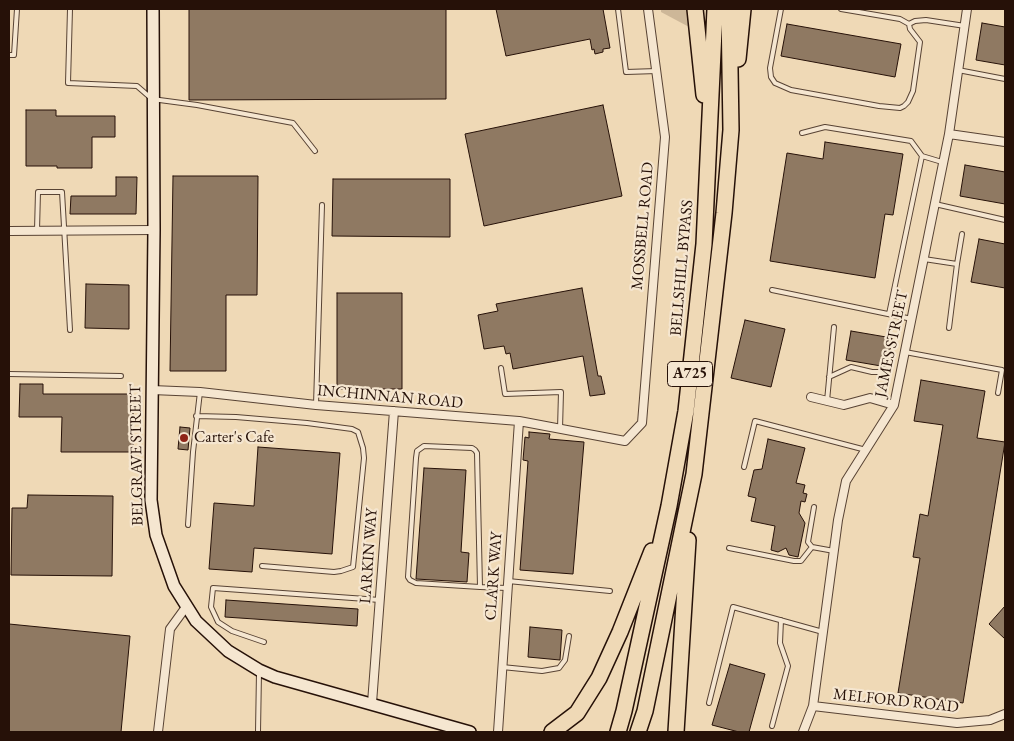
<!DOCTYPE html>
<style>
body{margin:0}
#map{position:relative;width:1014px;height:741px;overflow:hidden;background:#efd9b6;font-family:"EB Garamond",serif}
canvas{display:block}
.frame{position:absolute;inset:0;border:10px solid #261108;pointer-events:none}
</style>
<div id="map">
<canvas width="1014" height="741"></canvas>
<div class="frame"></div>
</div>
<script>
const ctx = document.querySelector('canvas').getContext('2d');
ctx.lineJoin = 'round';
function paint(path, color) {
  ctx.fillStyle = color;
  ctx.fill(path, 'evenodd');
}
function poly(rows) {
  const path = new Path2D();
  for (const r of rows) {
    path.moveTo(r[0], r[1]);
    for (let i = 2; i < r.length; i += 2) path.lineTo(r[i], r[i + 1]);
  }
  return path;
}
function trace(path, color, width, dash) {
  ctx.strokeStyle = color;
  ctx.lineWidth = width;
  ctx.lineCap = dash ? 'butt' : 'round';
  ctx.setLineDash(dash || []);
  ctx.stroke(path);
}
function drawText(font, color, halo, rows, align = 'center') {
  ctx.font = font + ' "EB Garamond",serif';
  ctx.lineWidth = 4.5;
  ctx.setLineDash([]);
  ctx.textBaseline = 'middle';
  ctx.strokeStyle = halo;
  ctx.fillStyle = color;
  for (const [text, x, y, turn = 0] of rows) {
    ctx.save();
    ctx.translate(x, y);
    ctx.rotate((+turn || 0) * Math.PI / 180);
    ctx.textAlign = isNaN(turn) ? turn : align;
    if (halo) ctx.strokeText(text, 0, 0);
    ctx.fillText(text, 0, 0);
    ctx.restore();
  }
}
const green = poly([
 [661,9,689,9,691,28,661,12]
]);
const building = poly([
 [189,9,446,9,446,99,189,100,189,9],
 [496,9,603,9,610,48,603,49,603,52,595,54,594,49,592,50,590,39,506,56,496,9],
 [982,23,1005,27,1005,65,976,60,982,23],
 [787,24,901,44,895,77,781,56,787,24],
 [603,105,622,196,484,226,465,134,603,105],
 [26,110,56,110,56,116,115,116,115,137,92,137,92,168,57,168,57,166,26,166,26,110],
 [825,142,903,154,893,215,885,214,875,278,770,261,787,153,823,159,825,142],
 [965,165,1005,172,1005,204,960,196,965,165],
 [173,176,258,176,257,295,226,295,226,371,170,371,173,176],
 [116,177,137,177,136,214,70,214,71,196,116,196,116,177],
 [333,179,450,179,450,237,332,236,333,179],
 [979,239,1005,244,1005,288,971,282,979,239],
 [86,284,129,285,129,329,85,328,86,284],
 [582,288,598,376,601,376,605,394,590,396,583,356,513,369,510,353,506,354,504,346,484,349,478,315,498,311,496,304,582,288],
 [337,293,402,293,402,389,337,389,337,293],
 [745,320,785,329,771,387,731,378,745,320],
 [851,331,892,338,887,367,846,360,851,331],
 [921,380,985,391,977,438,1005,442,963,703,898,693,920,558,913,557,920,514,928,516,943,425,914,421,921,380],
 [20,384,43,384,43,394,133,394,133,452,61,452,62,417,19,417,20,384],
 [180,427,190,428,188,450,178,449,180,427],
 [529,432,550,434,549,439,584,442,573,574,520,570,528,461,523,460,525,437,529,438,529,432],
 [768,439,805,448,796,483,805,485,803,493,807,494,805,502,801,501,799,513,805,523,798,557,789,555,786,548,778,552,771,550,775,526,751,521,756,498,748,496,754,470,762,469,768,439],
 [258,447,340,453,332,554,254,548,252,572,209,569,214,503,254,506,258,447],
 [424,468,466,470,461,552,469,553,467,582,416,579,424,468],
 [28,495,113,496,112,576,11,575,12,508,27,508,28,495],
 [226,600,358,609,357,626,225,617,226,600],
 [1005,606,1005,639,989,624,1005,606],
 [9,624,130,636,121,732,9,732,9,624],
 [530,627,562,630,560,660,528,657,530,627],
 [730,664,765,674,749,732,739,732,712,725,730,664]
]);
const lane = poly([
 [70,9,68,83,137,86,152,99,197,105,293,123,315,151],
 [618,9,626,72,657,71],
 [781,9,770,68,771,77,775,83,791,90,879,106,900,108,904,106,908,102,913,91,920,42,910,29,909,24,900,19,841,9],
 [909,24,915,21,926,20,965,26],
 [9,55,14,55,17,9],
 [958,70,1005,79],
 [802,133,825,127,911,141,922,156,942,162],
 [935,204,1005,220],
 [37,230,38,192,62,192,70,330],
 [924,259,957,264,949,328],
 [957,264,962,234],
 [772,290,912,319],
 [889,314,922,156],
 [905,352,1002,370,998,393],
 [501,368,505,394,561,392,560,429],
 [9,374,121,376],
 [829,377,851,367,872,372,882,372],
 [827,401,834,327],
 [316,405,322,205],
 [196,416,236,417,307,423,352,429,358,432,363,448,364,458,353,567,341,571,334,572,262,566],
 [744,467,755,421,866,450],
 [814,507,808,542,812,547,834,551],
 [188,525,193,452,200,392],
 [729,548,794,561,801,561,812,547],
 [508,581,610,591],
 [480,587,477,453,475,450,472,448,424,446,417,451,416,458,408,577,410,580,416,583,480,587,507,588],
 [264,642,232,631,218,622,211,607,213,588,380,600],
 [502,667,542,671,559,668,565,660,569,636],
 [709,703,733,607,823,632],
 [772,726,788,666,780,643,781,620],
 [258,732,259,672]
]);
const street = poly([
 [949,134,1005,142],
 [9,231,154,230],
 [152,390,200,392,316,405,519,421,625,441,642,423,665,137,648,9],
 [811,397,844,405,870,398,894,405],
 [372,703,394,411],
 [813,706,957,723,990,720,1005,714],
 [158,732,170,629,186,607],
 [498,732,519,421],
 [803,732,813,706,838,520,846,481,894,405,949,134,967,9]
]);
const secondary = poly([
 [153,9,154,230,151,500,156,535,174,586,196,621,228,651,259,670,275,677,470,732]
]);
const highway = poly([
 [695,9,704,95],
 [738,59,743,9],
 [552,732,577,713,599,678,620,632,652,551],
 [618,732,624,711,669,506,686,411,704,244,715,9],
 [638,732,645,711,694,474,724,213,731,130,729,9],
 [676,732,688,540]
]);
const markers = [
 [184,438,5,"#8f2418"]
];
const shields = [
 [690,374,45]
];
const shieldNames = [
 ["A725",690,374]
];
const streetNames = [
 ["MOSSBELL ROAD",643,226,-85],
 ["BELLSHILL BYPASS",682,268,-85],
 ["JAMES STREET",892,344,-78],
 ["INCHINNAN ROAD",390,397,5],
 ["BELGRAVE STREET",137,455,-91],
 ["LARKIN WAY",369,556,-86],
 ["CLARK WAY",494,576,-86],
 ["MELFORD ROAD",896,701,6]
];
const poiNames = [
 ["Carter's Cafe",194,438]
];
paint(green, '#cdb798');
paint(building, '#8f7962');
trace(building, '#261108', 1);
trace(lane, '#584334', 6);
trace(street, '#584334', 10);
trace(secondary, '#261108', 14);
trace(highway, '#261108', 18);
trace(lane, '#f5e6d0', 4);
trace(street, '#f5e6d0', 8);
trace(secondary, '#f5e6d0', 11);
trace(highway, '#efd9b6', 15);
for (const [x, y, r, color] of markers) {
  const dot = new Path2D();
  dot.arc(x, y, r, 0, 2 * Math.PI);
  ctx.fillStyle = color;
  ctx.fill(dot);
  trace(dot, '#f5e6d0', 2);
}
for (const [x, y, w] of shields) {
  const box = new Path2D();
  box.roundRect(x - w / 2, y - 12.5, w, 25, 4);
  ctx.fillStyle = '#f5e6d0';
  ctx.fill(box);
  trace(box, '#261108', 1);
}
drawText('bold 15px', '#261108', null, shieldNames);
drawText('16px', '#261108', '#f5e6d0', streetNames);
drawText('16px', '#261108', '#f5e6d0', poiNames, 'left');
</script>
